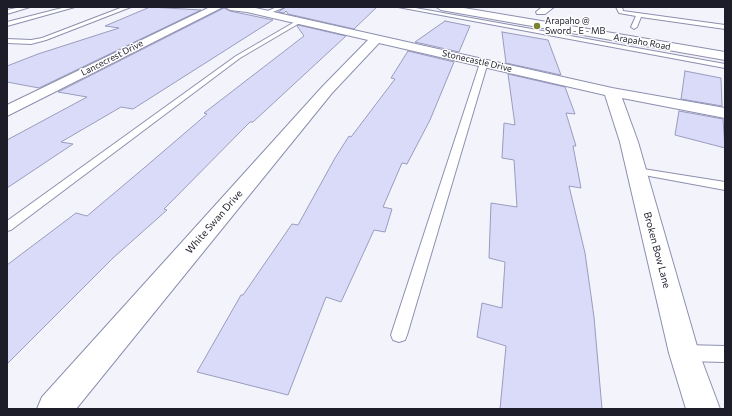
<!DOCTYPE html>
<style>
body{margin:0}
#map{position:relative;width:732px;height:416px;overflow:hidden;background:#f3f4fb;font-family:Commissioner,sans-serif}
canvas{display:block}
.frame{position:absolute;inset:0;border:8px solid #1d1d2a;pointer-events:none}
</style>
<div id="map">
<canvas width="732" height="416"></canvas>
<div class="frame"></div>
</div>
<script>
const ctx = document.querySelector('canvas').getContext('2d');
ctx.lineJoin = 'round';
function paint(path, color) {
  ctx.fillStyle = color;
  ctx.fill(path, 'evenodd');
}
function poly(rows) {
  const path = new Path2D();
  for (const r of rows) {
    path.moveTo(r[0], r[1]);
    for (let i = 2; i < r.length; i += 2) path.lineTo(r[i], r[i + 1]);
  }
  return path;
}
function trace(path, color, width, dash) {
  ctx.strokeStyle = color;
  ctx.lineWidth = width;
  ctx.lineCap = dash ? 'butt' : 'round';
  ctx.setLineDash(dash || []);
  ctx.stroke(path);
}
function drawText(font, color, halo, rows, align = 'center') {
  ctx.font = font + ' Commissioner,sans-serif';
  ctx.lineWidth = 3;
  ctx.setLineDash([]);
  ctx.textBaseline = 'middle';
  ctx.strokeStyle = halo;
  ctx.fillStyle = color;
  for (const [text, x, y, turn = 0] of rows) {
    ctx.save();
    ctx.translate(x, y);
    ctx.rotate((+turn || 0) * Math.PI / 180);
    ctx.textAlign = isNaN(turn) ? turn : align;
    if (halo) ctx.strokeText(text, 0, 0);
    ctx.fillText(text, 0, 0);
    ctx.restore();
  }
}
const building = poly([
 [150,7,201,10,39,88,7,82,7,66,38,54,119,28,105,26,150,7],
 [286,7,377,7,354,29,288,14,286,11,284,13,278,12,286,7],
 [224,8,230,11,273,20,133,109,121,107,61,142,73,144,7,188,7,140,87,97,58,92,224,8],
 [445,21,470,26,459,52,415,42,445,21],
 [298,25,346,36,253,122,250,122,164,209,167,210,113,258,7,364,7,265,76,213,87,216,144,168,207,114,204,113,304,36,297,26,298,25],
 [502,32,548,40,561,75,506,63,502,32],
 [408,51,454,62,430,120,407,164,402,163,383,207,392,209,385,232,374,230,341,302,326,297,288,395,197,372,241,295,243,295,292,224,298,225,335,158,349,136,351,137,395,79,391,78,408,51],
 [685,71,721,78,722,106,681,99,685,71],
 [508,74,565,87,575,114,566,113,576,146,573,146,581,188,569,186,585,253,594,317,602,409,500,409,506,346,477,337,482,303,502,308,505,262,489,258,491,203,517,207,514,160,502,158,504,123,515,125,508,74],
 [679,111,723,119,725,148,675,135,679,111]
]);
const lane = poly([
 [21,7,30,7,7,14,7,10,21,7],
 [66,7,75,7,7,26,7,22,66,7],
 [123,7,131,7,46,40,31,44,7,43,7,39,31,40,42,38,123,7],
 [277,7,285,7,268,14,263,13,277,7],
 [398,7,410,7,725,64,725,68,398,7],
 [616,7,622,7,623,11,725,25,725,29,641,17,637,27,634,29,631,27,636,16,619,13,616,7],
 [298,20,303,21,240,58,11,230,7,231,7,221,236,56,298,20],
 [481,60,488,62,407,335,405,340,399,342,393,340,391,335,481,60],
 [637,168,725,182,725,190,633,173,632,171,637,168],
 [684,345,725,346,725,362,684,361,678,359,676,353,678,347,684,345]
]);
const street = poly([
 [210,7,223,7,7,116,7,105,210,7],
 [225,7,251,7,612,88,725,108,725,118,622,98,638,142,699,353,720,409,686,409,669,353,620,142,605,95,379,43,332,93,76,409,37,409,42,397,322,87,368,40,247,12,230,10,225,7],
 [542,7,554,7,545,14,537,14,536,12,542,7]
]);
const secondary = poly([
 [436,7,458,7,725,52,725,60,441,10,436,7]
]);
const markers = [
 [537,26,4,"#788432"]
];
const farPoinames = [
 ["Arapaho @",545,21],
 ["Sword - E - MB",545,31]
];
const farStreetnames = [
 ["Arapaho Road",642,42,10],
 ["Lancecrest Drive",112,58,-27],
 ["Stonecastle Drive",477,61,13]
];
const streetNames = [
 ["White Swan Drive",214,222,-49],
 ["Broken Bow Lane",657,250,75]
];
paint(building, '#d9dbf9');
trace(building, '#999bbd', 1);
trace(lane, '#8d8fb0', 2);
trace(street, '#8d8fb0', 2);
trace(secondary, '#8d8fb0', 2);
paint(lane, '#fff');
paint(street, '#fff');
paint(secondary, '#fff');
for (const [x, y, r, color] of markers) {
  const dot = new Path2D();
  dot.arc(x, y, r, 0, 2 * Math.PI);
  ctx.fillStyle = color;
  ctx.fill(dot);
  trace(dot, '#fff', 1.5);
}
drawText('9px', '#1d1d2a', '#fff', farPoinames, 'left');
drawText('9px', '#1d1d2a', '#fff', farStreetnames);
drawText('10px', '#1d1d2a', '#fff', streetNames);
</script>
